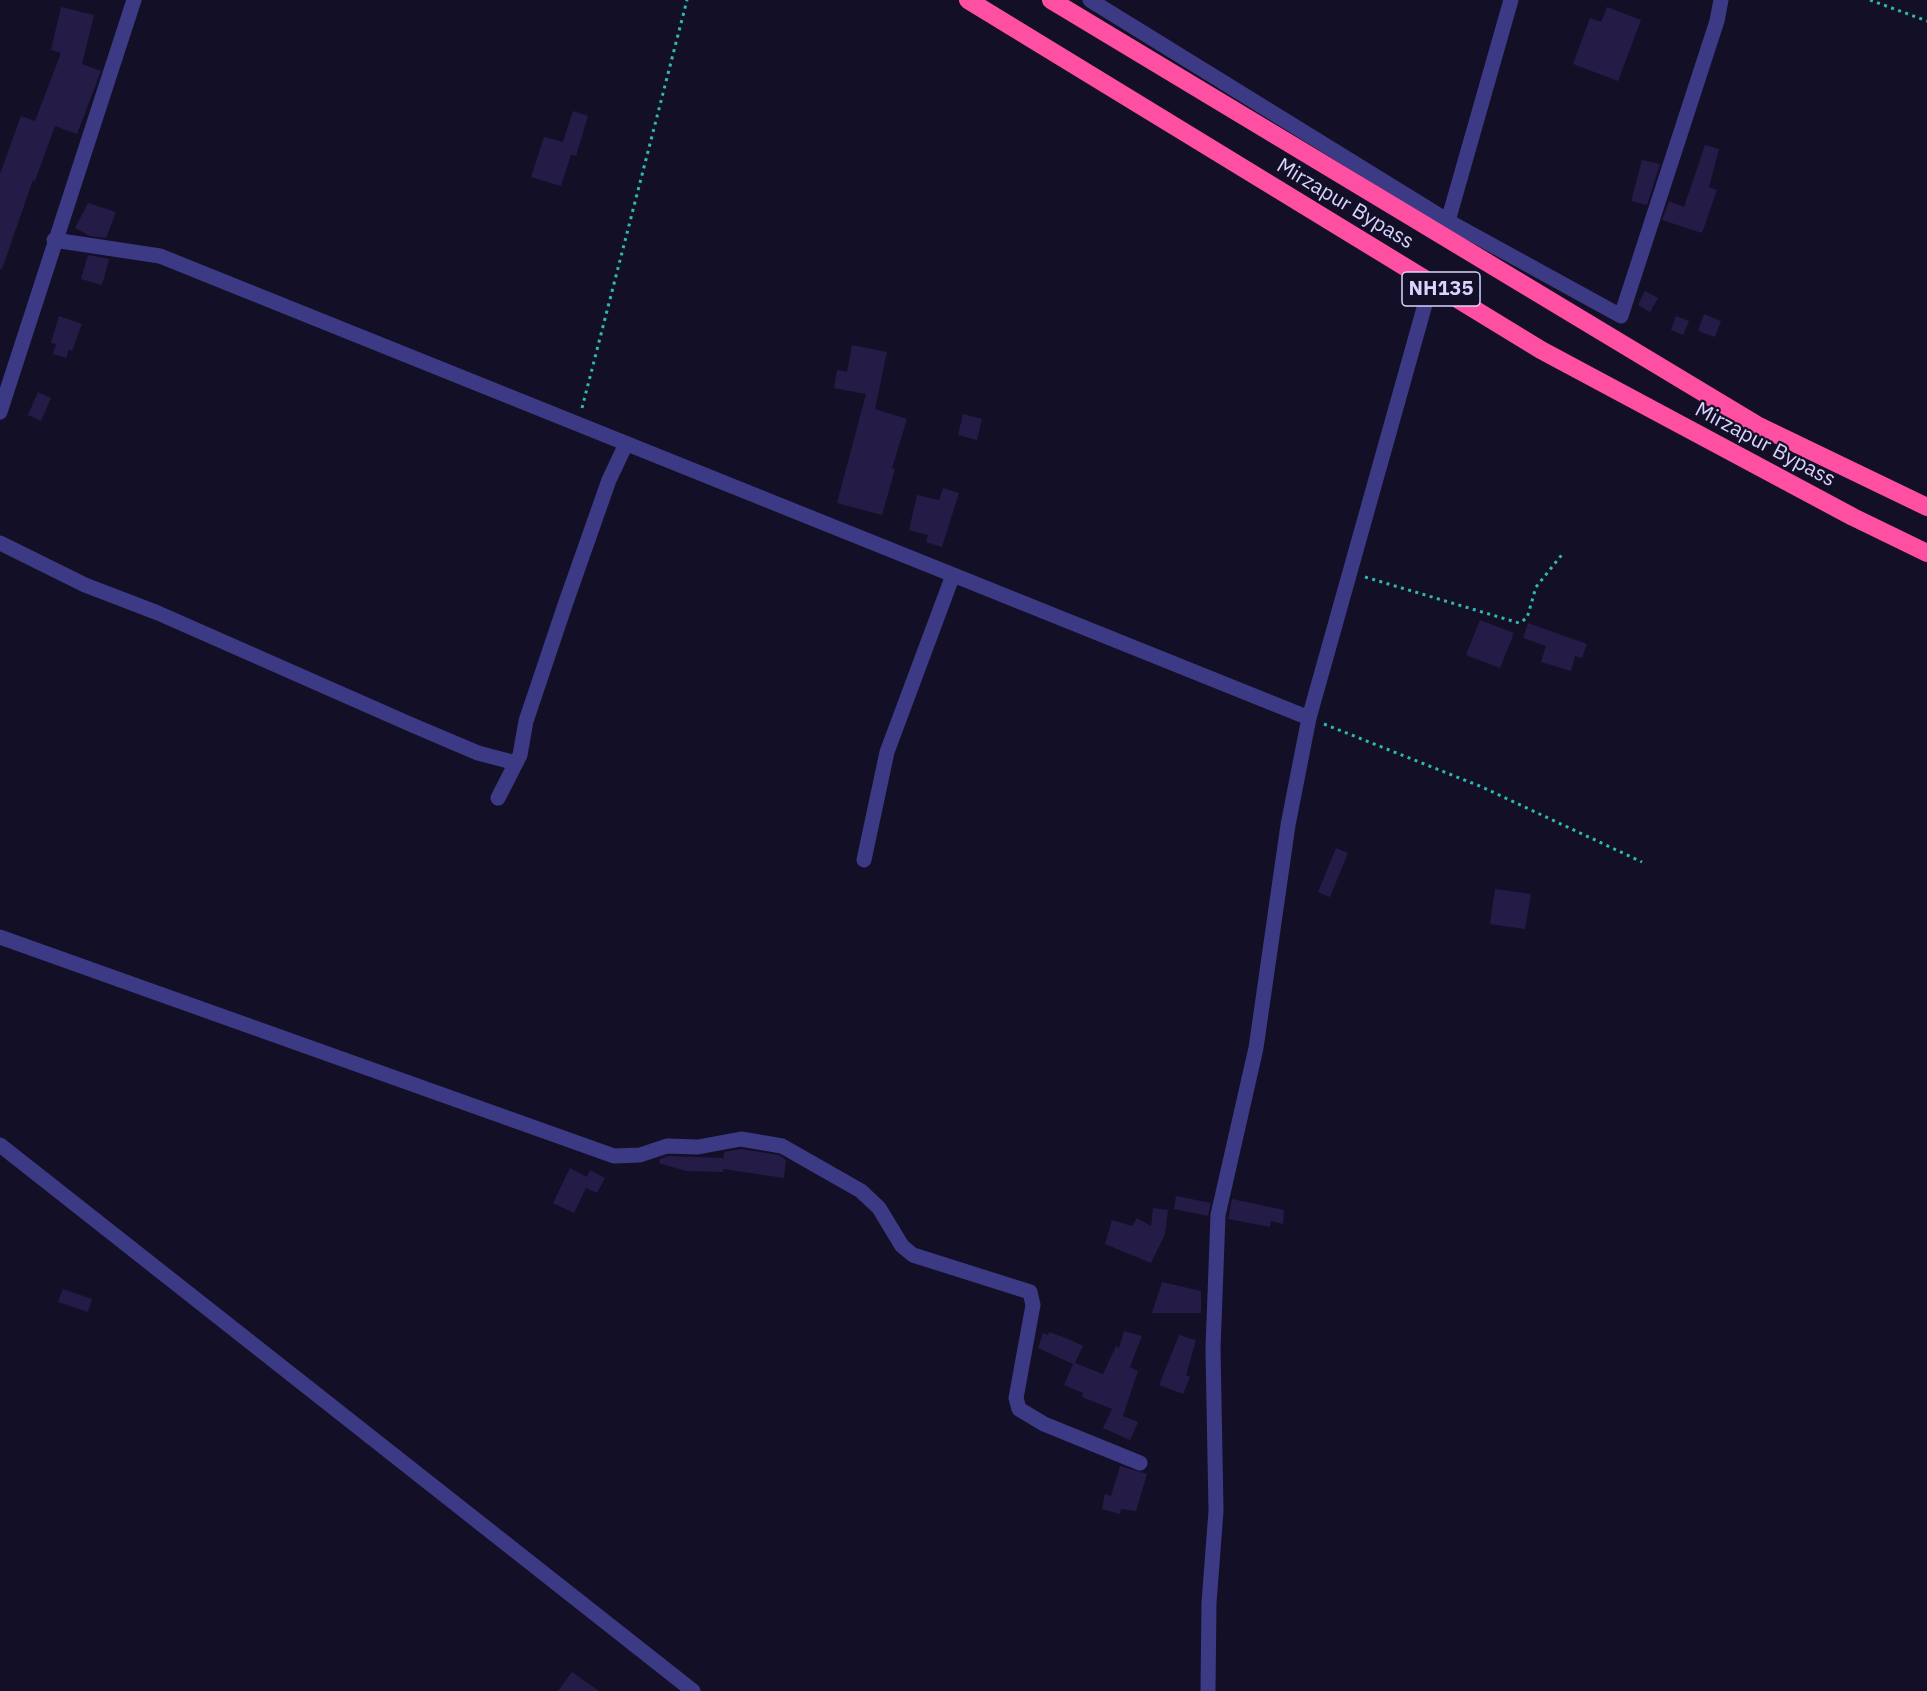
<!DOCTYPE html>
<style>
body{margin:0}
canvas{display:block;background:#130f26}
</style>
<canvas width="1927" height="1691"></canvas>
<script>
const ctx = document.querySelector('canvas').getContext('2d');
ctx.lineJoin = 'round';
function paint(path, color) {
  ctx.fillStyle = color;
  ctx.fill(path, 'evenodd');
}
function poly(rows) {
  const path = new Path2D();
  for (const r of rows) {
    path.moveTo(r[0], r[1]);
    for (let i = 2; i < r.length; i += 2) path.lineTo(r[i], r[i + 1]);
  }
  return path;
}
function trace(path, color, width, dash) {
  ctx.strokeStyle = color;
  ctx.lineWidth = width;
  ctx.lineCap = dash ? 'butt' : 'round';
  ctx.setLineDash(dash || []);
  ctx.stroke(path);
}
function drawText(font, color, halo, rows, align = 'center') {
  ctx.font = font + ' "IBM Plex Sans",sans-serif';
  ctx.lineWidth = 4.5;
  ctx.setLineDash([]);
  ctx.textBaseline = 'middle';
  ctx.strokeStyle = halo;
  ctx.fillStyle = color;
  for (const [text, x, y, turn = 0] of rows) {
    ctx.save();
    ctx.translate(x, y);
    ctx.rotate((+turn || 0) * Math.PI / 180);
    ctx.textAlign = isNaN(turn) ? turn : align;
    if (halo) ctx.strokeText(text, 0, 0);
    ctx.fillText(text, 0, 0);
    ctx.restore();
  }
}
const building = poly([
 [61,7,94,15,82,64,101,71,77,134,55,126,35,181,33,180,2,269,0,269,0,174,21,116,35,121,61,53,51,50],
 [1607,7,1641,20,1618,81,1573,64,1590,18,1601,22],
 [573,111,588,116,576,156,571,155,561,186,531,177,544,137,563,142],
 [1705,145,1719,149,1709,187,1717,190,1702,233,1662,220,1669,201,1684,207],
 [1642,160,1660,164,1647,205,1631,201],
 [88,203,116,212,106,238,90,236,75,228],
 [88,255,109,259,102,285,81,279],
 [1645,291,1658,298,1650,312,1638,305],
 [1704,314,1721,321,1715,337,1698,331],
 [59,316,82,324,72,351,69,349,66,358,53,354,56,344,51,343],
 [1676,316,1689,321,1683,335,1671,330],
 [852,345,887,352,875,409,907,419,892,468,895,469,882,515,837,503,866,394,834,388,837,370,847,372],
 [38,392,51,398,41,421,28,415],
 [963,414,982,419,977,440,958,435],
 [943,488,959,493,942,547,926,542,928,535,909,530,917,495,939,500],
 [1480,620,1514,633,1500,668,1466,655],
 [1528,623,1587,644,1582,658,1575,656,1571,671,1541,662,1546,646,1523,638],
 [1336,848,1348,853,1330,897,1318,892],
 [1495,889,1531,894,1525,929,1490,924],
 [741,1149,779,1155,786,1160,784,1178,723,1169,723,1172,686,1171,659,1163,660,1159,668,1156,723,1158,723,1164,724,1152],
 [570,1168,587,1177,590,1170,605,1178,597,1193,586,1188,574,1213,553,1203],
 [1176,1196,1211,1203,1208,1216,1174,1209],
 [1232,1199,1284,1210,1283,1224,1271,1221,1270,1227,1228,1219],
 [1153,1208,1168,1210,1165,1234,1151,1263,1105,1244,1112,1220,1132,1226,1137,1218,1151,1226],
 [1162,1282,1201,1291,1201,1313,1152,1313],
 [63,1289,92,1299,88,1312,58,1302],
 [1124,1331,1142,1336,1130,1367,1138,1371,1123,1416,1138,1422,1130,1440,1103,1428,1112,1409,1082,1397,1083,1393,1064,1385,1073,1364,1038,1348,1043,1333,1048,1335,1049,1332,1068,1339,1083,1346,1075,1363,1103,1374,1116,1346,1119,1348],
 [1179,1335,1196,1340,1186,1375,1190,1377,1183,1394,1159,1385],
 [1120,1466,1147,1474,1136,1511,1121,1509,1120,1514,1102,1509,1105,1494,1111,1496],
 [572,1672,599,1691,558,1691]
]);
const path = poly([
 [1870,0,1927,21],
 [582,408,687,0],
 [1365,577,1519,623,1527,618,1536,587,1564,552],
 [1324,724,1482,787,1642,862]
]);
const minor = poly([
 [1090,0,1448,221,1621,316,1717,21,1721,0],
 [1448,221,1511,0],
 [54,240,160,256,1309,718],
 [0,412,134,0],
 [0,543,85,585,158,613,412,725,478,753,516,763],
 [498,798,520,755,526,721,565,605,609,480,626,444],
 [864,860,887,752,953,575],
 [0,937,614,1156,640,1155,667,1146,698,1147,741,1139,782,1146,861,1191,879,1208,902,1246,913,1255,1030,1292,1033,1305,1016,1398,1019,1409,1044,1424,1140,1463],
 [0,1145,693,1691],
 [1208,1691,1209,1603,1216,1511,1213,1348,1218,1215,1256,1048,1288,825,1309,718,1431,283]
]);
const highway = poly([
 [968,0,1541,350,1853,517,1927,553],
 [1051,0,1757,425,1927,507]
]);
const shields = [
 [1441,289,78]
];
const shieldNames = [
 ["NH135",1441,289]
];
const streetNames = [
 ["Mirzapur Bypass",1345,204,31],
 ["Mirzapur Bypass",1765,445,28]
];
paint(building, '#241b47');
trace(path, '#2fb8b0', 3, [3, 4.5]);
trace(minor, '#3d3a85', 15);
trace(highway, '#ff4fa3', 18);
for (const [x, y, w] of shields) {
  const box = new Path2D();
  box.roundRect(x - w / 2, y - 17, w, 34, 4.5);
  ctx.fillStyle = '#130f26';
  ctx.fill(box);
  trace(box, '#d9d4ff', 1.5);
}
drawText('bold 20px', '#d9d4ff', null, shieldNames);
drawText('21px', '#d9d4ff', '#130f26', streetNames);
</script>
